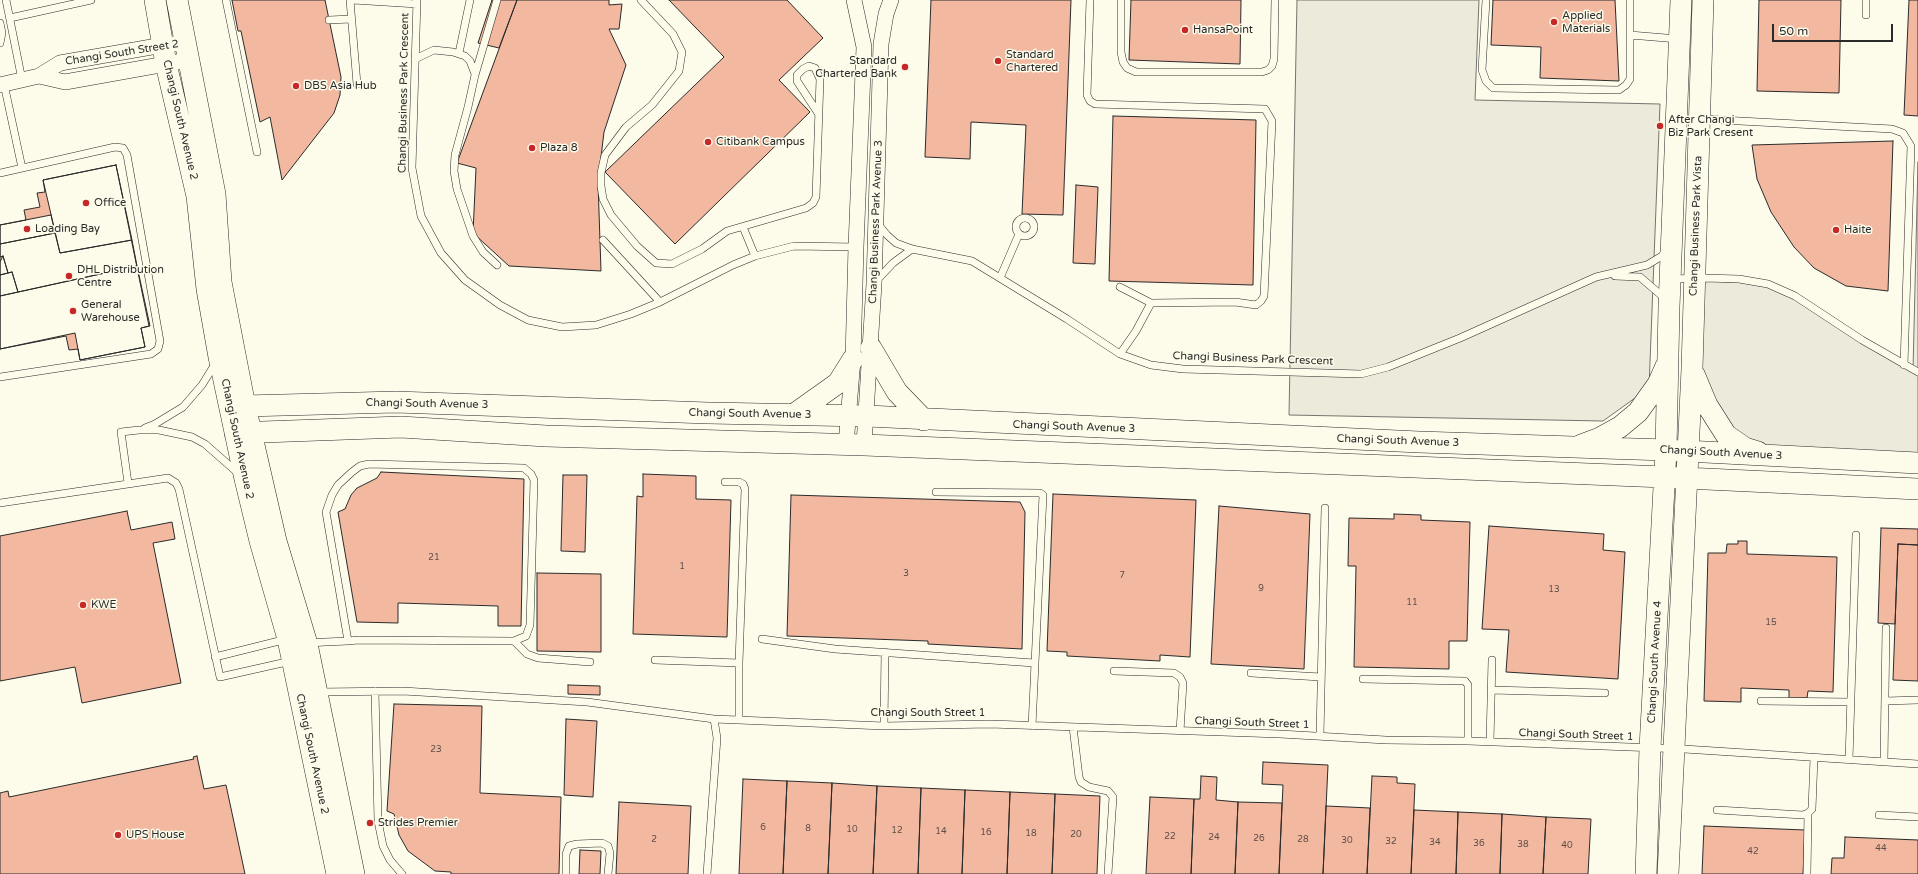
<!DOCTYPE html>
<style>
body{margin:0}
#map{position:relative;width:1918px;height:874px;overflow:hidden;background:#fdfbea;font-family:"Varela Round",sans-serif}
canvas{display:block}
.scale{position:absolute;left:1772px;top:24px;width:121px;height:18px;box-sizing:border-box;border:2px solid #2b2b2b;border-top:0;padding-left:5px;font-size:12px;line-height:14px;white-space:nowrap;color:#2b2b2b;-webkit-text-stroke:3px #fdfbea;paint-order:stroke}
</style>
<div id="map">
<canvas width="1918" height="874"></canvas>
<div class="scale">50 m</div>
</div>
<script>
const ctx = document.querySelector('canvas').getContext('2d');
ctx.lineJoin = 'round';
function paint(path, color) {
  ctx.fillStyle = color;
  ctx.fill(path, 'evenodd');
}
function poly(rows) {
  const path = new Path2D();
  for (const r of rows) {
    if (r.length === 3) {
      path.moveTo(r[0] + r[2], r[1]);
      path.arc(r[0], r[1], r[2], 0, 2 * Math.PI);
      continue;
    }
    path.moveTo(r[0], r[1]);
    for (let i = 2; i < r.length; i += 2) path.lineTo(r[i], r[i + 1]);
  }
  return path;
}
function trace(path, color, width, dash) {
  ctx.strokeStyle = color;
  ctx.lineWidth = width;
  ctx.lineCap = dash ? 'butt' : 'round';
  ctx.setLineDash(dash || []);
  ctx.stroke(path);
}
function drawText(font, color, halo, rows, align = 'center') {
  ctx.font = font + ' "Varela Round",sans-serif';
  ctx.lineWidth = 3;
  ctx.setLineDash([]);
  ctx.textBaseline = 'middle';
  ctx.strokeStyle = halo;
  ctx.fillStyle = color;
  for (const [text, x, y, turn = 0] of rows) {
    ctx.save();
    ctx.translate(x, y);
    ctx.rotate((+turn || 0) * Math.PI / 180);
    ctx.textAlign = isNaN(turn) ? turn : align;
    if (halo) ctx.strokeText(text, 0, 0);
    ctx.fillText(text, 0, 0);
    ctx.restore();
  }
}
const green = poly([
 [1297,0,1479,0,1475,100,1660,104,1649,388,1603,421,1289,415,1297,0],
 [1918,162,1918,462,1745,448,1694,370,1695,280,1767,284,1795,296,1913,370,1918,162]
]);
const building = poly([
 [232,0,325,0,341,77,340,95,334,113,282,180,270,117,260,122,241,31,238,31,232,0],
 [492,0,517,0,499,48,478,43,492,0],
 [517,0,609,0,609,5,622,4,619,29,609,29,626,65,604,132,598,182,601,271,509,266,473,233,476,168,457,163,517,0],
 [669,0,787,0,823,38,779,80,810,112,675,244,605,172,724,57,669,0],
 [931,0,1071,0,1063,215,1022,214,1026,125,971,122,970,159,925,157,931,0],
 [1131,0,1241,0,1240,64,1129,60,1131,0],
 [1493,0,1615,0,1619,81,1540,78,1541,47,1491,45,1493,0],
 [1759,0,1841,0,1839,93,1757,91,1759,0],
 [1909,0,1918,0,1918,116,1904,115,1909,0],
 [1113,116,1256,120,1253,285,1109,281,1113,116],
 [1893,141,1888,291,1846,286,1814,268,1794,247,1771,212,1757,179,1752,145,1893,141],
 [116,165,149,326,141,328,145,347,80,360,78,349,69,350,66,336,0,349,0,225,26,220,24,210,40,207,37,193,45,192,43,180,116,165],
 [116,165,132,240,60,253,43,180,116,165],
 [1076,185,1098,187,1095,264,1073,263,1076,185],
 [51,215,55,233,0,244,0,225,51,215],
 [55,233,60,253,132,240,137,266,18,292,12,272,8,273,3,256,0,257,0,244,55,233],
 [3,256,8,273,0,275,0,262,3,256],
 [137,266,150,326,141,328,145,347,80,360,75,333,0,349,0,296,137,266],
 [12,272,18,292,0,296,0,275,12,272],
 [381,472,524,479,521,626,498,626,498,606,398,603,398,623,357,622,338,512,345,509,351,495,357,488,377,478,381,472],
 [643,474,696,476,696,499,731,500,727,637,633,634,637,496,643,497,643,474],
 [563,475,587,475,585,552,561,551,563,475],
 [1053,494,1196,500,1190,657,1160,655,1160,661,1067,656,1067,652,1047,651,1053,494],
 [791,495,1020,502,1025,512,1022,649,928,644,928,641,787,636,791,495],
 [1219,506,1310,514,1304,669,1211,664,1219,506],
 [127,511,131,530,172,522,175,539,153,543,181,683,82,703,75,667,0,681,0,536,127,511],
 [1394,514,1421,515,1421,520,1470,522,1467,641,1449,641,1449,669,1354,667,1356,566,1348,566,1349,518,1394,519,1394,514],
 [1489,526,1604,534,1603,550,1625,552,1618,679,1506,672,1509,630,1482,629,1489,526],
 [1881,528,1918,529,1918,545,1898,544,1895,624,1878,623,1881,528],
 [1738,541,1747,541,1747,554,1837,557,1833,692,1808,691,1807,698,1789,698,1789,690,1741,688,1741,702,1704,701,1708,553,1726,553,1727,544,1738,544,1738,541],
 [1898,544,1918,545,1918,681,1893,680,1898,544],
 [537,573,601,574,601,652,537,651,537,573],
 [568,685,600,686,600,695,568,694,568,685],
 [394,704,482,706,480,793,561,797,559,874,451,874,451,872,435,871,408,851,399,835,394,814,387,811,394,704],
 [566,719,597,721,593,797,564,795,566,719],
 [197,756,204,789,226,785,245,874,0,874,0,793,8,791,9,797,194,759,193,757,197,756],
 [1263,762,1328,765,1323,874,1279,874,1283,785,1262,784,1263,762],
 [1201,776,1217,777,1216,800,1238,802,1235,874,1191,874,1194,799,1200,799,1201,776],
 [1372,776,1397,777,1397,783,1415,784,1411,874,1367,874,1372,776],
 [743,779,787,781,783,874,739,874,743,779],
 [787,781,832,783,828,874,783,874,787,781],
 [832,783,877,786,873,874,828,874,832,783],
 [877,786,921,788,918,874,873,874,877,786],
 [921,788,965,790,962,874,918,874,921,788],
 [965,790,1010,792,1007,874,962,874,965,790],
 [1010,792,1055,794,1052,874,1007,874,1010,792],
 [1055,794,1100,796,1097,874,1052,874,1055,794],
 [1150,797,1194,799,1191,874,1146,874,1150,797],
 [619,802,691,806,688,874,616,874,619,802],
 [1238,802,1282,803,1279,874,1235,874,1238,802],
 [1326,806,1370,808,1367,874,1323,874,1326,806],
 [1414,810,1458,812,1456,874,1411,874,1414,810],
 [1458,812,1502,814,1500,874,1456,874,1458,812],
 [1502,814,1546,817,1543,874,1500,874,1502,814],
 [1546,817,1591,819,1588,874,1543,874,1546,817],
 [1704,826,1805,830,1803,874,1702,874,1704,826],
 [1845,837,1918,840,1918,874,1831,874,1832,858,1844,858,1845,837],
 [580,850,601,851,600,874,579,874,580,850]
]);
const lane = poly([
 [6,0,22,80],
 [226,0,257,152],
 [350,0,357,84],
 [353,0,417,4],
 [417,0,412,168,421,216,441,253,465,280,500,305,528,320,562,327,596,325,631,314,660,302,733,265,755,256,794,246,856,247],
 [497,0,475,75,468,107,455,155,454,171,457,189,473,236,483,252,497,265],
 [641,0,673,34,682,52,679,71,652,105,626,127,605,155,601,173,601,186,603,199,611,215,637,246,656,263,672,264,702,249,727,231,806,208,813,203,816,197,820,79,815,68,809,66,803,69,797,75,797,81,818,113],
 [1090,0,1087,95,1090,101,1095,104,1265,109,1272,121,1264,296,1261,301,1256,305,1235,302,1151,303,1120,287],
 [1121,0,1121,52,1123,62,1127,68,1136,72,1262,72,1268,70,1272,66,1274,59,1275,0],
 [1486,0,1482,70,1486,81,1493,88,1619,90,1626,85,1630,79,1630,0],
 [1866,15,1866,0],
 [10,18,91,0],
 [329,20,351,19],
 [0,23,2,33,0,43],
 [1630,35,1678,39],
 [459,53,470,0],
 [415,59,434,50,453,52,465,56,470,61,475,74],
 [4,84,22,168],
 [1702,119,1892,129,1903,133,1911,146,1904,365],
 [0,173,115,147,123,148,127,155,160,341,158,349,151,354,0,377],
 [1025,227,9],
 [877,223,887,235,896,243,912,249,972,261,1067,319,1120,354,1151,365,1183,369,1361,374,1388,367,1460,338,1596,277,1647,265,1662,256,1666,250],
 [743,227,755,256],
 [603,240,660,302],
 [1615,276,1640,277,1661,295,1665,300],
 [1000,278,1019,234],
 [1672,279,1705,278,1739,279,1768,284,1795,296,1862,340,1918,372],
 [877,280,893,263,912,249],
 [1120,354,1136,331,1151,303],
 [145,428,155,424,183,407,202,385,215,364],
 [725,482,739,482,743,484,745,489,739,663,739,720],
 [128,483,121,432,139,430,159,430,192,437,205,444,238,473],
 [936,492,1040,493,1043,495,1032,726],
 [0,503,168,478,176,483,179,489,220,677,291,661],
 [762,639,835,649,1034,663],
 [514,641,527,654,538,658,590,662],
 [309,643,325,642,348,641,358,640,514,641,526,636,530,625,534,480,531,474,524,468,369,464,360,466,352,472,338,485,332,495,326,512,348,641],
 [215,657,287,639],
 [655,660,739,663],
 [1114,671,1174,673,1180,677,1183,683,1180,731],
 [1251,673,1321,677],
 [1363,679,1465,681,1468,685,1468,741],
 [1491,690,1605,693],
 [375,691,378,821,383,846,390,860,402,874],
 [319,692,403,691,587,702,714,719,884,726,990,724,1280,734,1386,740,1468,741,1684,749,1918,764],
 [1761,701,1850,702],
 [1885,701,1918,700],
 [884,726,885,652],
 [1073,727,1079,777,1081,782,1089,787,1108,791,1113,797,1108,874],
 [1320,736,1325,508],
 [1490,742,1492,660],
 [1849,760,1856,535],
 [1884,762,1886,628],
 [1717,810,1803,815,1808,813,1812,809,1814,758],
 [1879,815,1918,817],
 [566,874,566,854,569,846,577,844,602,843,608,846,610,853,608,874],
 [707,874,717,738,714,719],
 [1807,874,1808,813]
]);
const street = poly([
 [39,76,65,82,188,60],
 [0,85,39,76,60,63,163,45,184,43],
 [846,445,853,359,856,247,864,47,854,0],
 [864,445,874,284,881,44,886,14,891,0]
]);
const secondary = poly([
 [155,0,166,64,197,196,207,289,219,357,245,479,260,541,288,639,337,874],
 [177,0,215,194,221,282,245,406,276,541,307,644,354,874],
 [871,348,897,392,924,420],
 [1694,374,1707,405,1726,435,1745,448,1758,452],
 [230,408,245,406,396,402,708,413,867,416,1419,442,1666,450,1918,463],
 [793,415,838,383,853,359],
 [235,433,401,427,546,436,864,445,1664,477,1918,489],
 [1581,445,1600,438,1620,427,1638,412,1658,384,1666,366],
 [1646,874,1650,748,1666,450,1669,307,1681,0],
 [1668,874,1692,369,1703,0]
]);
const markers = [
 [1554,22,4,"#c62828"],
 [1185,30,4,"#c62828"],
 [998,61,4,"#c62828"],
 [905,67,4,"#c62828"],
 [296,86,4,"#c62828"],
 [1660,126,4,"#c62828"],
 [708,142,4,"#c62828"],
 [532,148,4,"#c62828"],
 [86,203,4,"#c62828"],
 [27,229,4,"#c62828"],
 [1836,230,4,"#c62828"],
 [69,276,4,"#c62828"],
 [73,311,4,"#c62828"],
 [83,605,4,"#c62828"],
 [370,823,4,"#c62828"],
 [118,835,4,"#c62828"]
];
const numberNames = [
 ["21",434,558],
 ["1",682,567],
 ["3",906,574],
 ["7",1122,576],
 ["9",1261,589],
 ["13",1554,590],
 ["11",1412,603],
 ["15",1771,623],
 ["23",436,750],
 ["6",763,828],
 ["8",808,829],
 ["10",852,830],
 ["12",897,831],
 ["14",941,832],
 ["16",986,833],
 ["18",1031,834],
 ["20",1076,835],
 ["22",1170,837],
 ["24",1214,838],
 ["26",1259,839],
 ["2",654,840],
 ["28",1303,840],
 ["30",1347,841],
 ["32",1391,842],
 ["34",1435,843],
 ["36",1479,844],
 ["38",1523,845],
 ["40",1567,846],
 ["44",1881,849],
 ["42",1753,852]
];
const poiNames = [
 ["Applied",1562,16],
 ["Materials",1562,29],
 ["HansaPoint",1193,30],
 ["Standard",1006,55],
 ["Chartered",1006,68],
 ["Standard",897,61,"right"],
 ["Chartered Bank",897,74,"right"],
 ["DBS Asia Hub",304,86],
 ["After Changi",1668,120],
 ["Biz Park Cresent",1668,133],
 ["Citibank Campus",716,142],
 ["Plaza 8",540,148],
 ["Office",94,203],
 ["Loading Bay",35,229],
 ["Haite",1844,230],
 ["DHL Distribution",77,270],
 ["Centre",77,283],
 ["General",81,305],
 ["Warehouse",81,318],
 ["KWE",91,605],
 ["Strides Premier",378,823],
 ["UPS House",126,835]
];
const streetNames = [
 ["Changi South Street 2",122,53,-9],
 ["Changi Business Park Crescent",404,93,-89],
 ["Changi South Avenue 2",180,120,77],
 ["Changi Business Park Avenue 3",876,222,-88],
 ["Changi Business Park Vista",1696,226,-88],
 ["Changi Business Park Crescent",1253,359,2],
 ["Changi South Avenue 3",427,404,1],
 ["Changi South Avenue 3",750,414,1],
 ["Changi South Avenue 3",1074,427,2],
 ["Changi South Avenue 2",237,439,78],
 ["Changi South Avenue 3",1398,441,2],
 ["Changi South Avenue 3",1721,453,3],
 ["Changi South Avenue 4",1655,662,-87],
 ["Changi South Street 1",928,713],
 ["Changi South Street 1",1252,723,2],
 ["Changi South Street 1",1576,735,2],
 ["Changi South Avenue 2",312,754,78]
];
paint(green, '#ecebdb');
trace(green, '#74746e', 1);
paint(building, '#f2b8a0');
trace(building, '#2b2b2b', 1);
trace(lane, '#2b2b2b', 8);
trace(street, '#2b2b2b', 16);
trace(secondary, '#2b2b2b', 22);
trace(lane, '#fdfbea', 7);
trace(street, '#fdfbea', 15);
trace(secondary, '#fdfbea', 21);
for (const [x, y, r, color] of markers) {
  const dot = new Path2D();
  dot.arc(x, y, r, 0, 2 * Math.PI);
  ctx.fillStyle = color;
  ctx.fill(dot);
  trace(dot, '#fdfbea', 1.5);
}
drawText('9px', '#5d4e48', null, numberNames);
drawText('11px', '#2b2b2b', '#fdfbea', poiNames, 'left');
drawText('11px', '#2b2b2b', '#fdfbea', streetNames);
</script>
